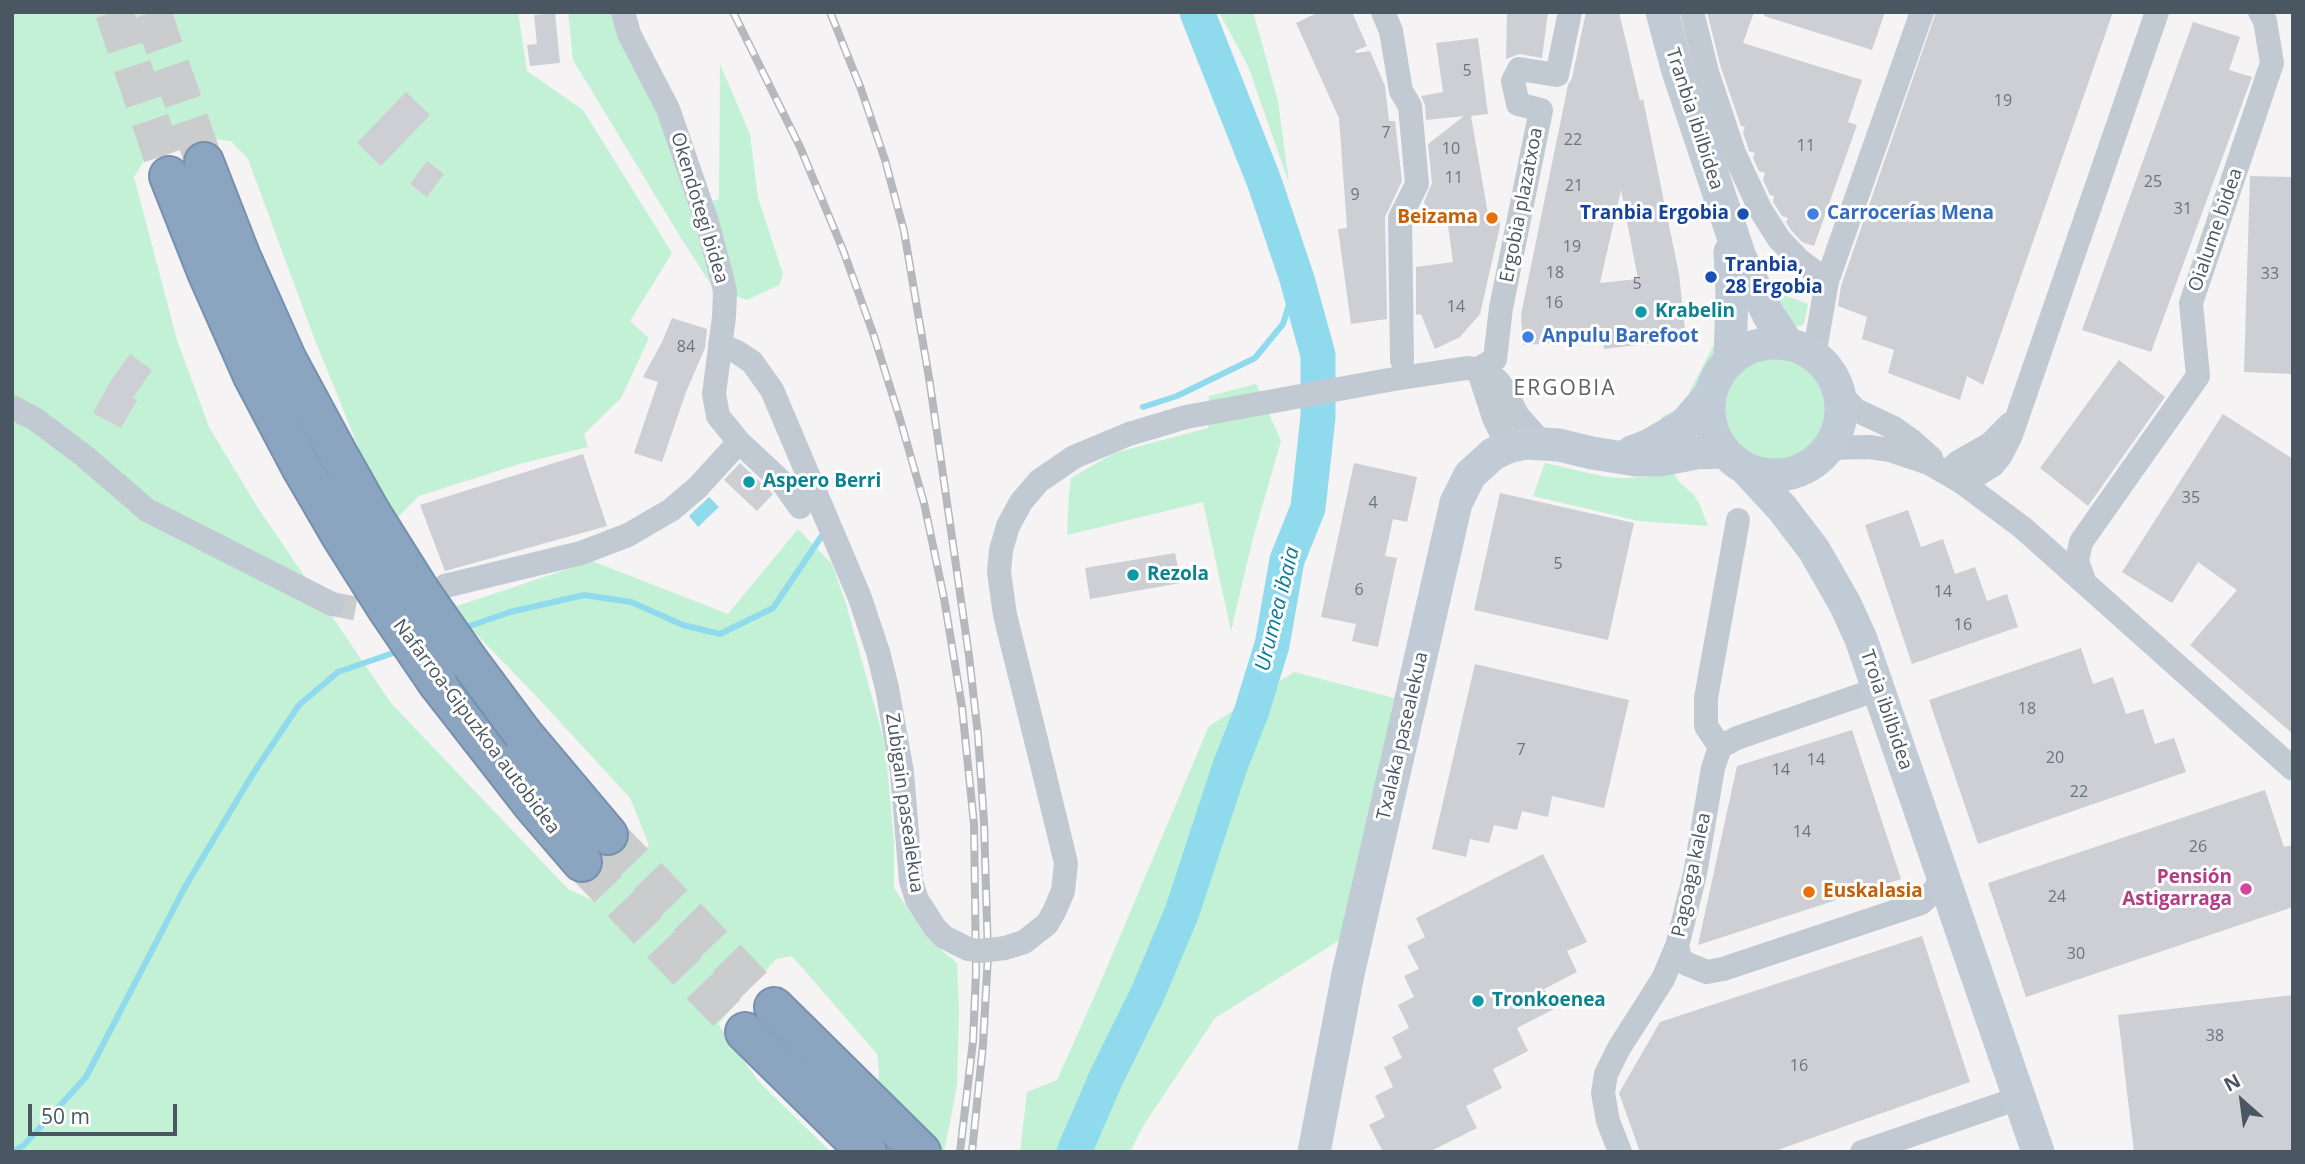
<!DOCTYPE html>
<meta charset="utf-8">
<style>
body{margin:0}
#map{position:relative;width:2305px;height:1164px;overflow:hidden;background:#f5f3f3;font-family:"Open Sans",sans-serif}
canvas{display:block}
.frame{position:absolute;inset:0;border:14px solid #4a5661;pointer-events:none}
.north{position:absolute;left:2207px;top:1066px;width:70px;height:70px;-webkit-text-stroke:5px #fff;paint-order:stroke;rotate:332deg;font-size:19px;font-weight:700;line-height:28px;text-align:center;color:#4a5661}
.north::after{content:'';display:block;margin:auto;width:24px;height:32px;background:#4a5661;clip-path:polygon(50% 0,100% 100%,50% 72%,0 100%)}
.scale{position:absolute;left:28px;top:1104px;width:149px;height:32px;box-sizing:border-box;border:4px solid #4a5661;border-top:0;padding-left:9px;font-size:21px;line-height:24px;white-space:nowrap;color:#4a5661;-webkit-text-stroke:5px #fff;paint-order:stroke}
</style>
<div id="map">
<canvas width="2305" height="1164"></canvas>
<div class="frame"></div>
<div class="north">N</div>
<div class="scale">50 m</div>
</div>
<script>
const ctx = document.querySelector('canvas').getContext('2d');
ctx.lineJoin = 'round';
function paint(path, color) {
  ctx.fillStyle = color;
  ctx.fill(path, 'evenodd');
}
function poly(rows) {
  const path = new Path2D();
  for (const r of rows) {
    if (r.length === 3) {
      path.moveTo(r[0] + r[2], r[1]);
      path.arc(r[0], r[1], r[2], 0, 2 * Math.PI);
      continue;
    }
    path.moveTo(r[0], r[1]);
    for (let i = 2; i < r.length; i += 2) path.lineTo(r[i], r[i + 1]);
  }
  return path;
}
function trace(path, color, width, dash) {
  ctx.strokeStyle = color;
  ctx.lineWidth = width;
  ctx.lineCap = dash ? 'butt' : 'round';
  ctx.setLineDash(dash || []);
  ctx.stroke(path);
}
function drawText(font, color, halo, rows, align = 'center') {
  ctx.font = font + ' "Open Sans",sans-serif';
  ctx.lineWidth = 6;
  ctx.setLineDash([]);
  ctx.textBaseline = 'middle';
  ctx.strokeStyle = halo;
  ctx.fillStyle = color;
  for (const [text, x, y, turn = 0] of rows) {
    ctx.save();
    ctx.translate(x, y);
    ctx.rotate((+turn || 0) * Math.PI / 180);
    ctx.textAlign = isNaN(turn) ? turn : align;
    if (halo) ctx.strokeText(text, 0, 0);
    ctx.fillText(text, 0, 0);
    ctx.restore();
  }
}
const green = poly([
 [12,12,518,12,527,71,583,110,672,253,630,321,649,338,621,398,584,434,588,447,519,464,419,496,397,518,366,466,313,335,248,159,231,141,206,138,145,159,134,177,177,340,209,427,256,505,391,703,568,889,596,902,649,845,630,798,539,699,451,608,592,561,728,614,798,529,832,564,846,604,885,744,894,841,894,888,927,938,957,963,959,1011,957,1086,944,1152,875,1152,879,1071,877,1054,792,956,776,959,718,1024,759,1082,831,1152,12,1152],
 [568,12,619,12,663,112,693,206,719,199,720,64,750,134,758,198,783,274,779,285,747,300,712,286,681,238,573,60],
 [1219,12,1253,12,1254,15,1278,101,1289,183,1248,66],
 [1782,294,1808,304,1804,324,1799,326,1793,326,1773,302],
 [1714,344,1716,355,1691,398,1659,424,1662,417,1678,408,1685,401],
 [1775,409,50],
 [1256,384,1281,441,1253,538,1231,631,1203,502,1067,535,1069,495,1071,478,1114,453,1208,428,1209,396],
 [1545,463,1606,477,1622,478,1649,477,1672,471,1679,482,1693,494,1699,503,1708,526,1639,521,1533,496],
 [1294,672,1394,698,1346,936,1215,1018,1143,1126,1130,1152,1020,1152,1027,1092,1057,1080,1096,993,1209,726]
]);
const water = poly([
 [709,497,719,507,698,527,689,516]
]);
const stream = poly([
 [1143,407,1177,396,1255,358,1283,324,1297,279],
 [461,629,510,612,584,595,631,602,683,625,720,634,773,608,821,537],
 [13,1152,24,1145,86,1077,185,887,254,772,299,705,338,672,402,650]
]);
const river = poly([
 [1074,1152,1106,1078,1147,995,1182,912,1230,766,1251,713,1272,645,1287,560,1308,508,1318,417,1318,355,1297,279,1264,181,1197,12]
]);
const building = poly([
 [1319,12,1352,12,1367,46,1355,51,1356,53,1370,51,1385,86,1389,121,1395,121,1402,181,1385,217,1387,319,1351,324,1338,229,1347,228,1339,118,1296,23],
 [1507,12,1548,12,1542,58,1520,54,1506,59],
 [1586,12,1619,12,1640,101,1643,99,1679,274,1686,339,1604,349,1603,340,1523,345,1521,315,1568,85,1572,78],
 [1621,190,1638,279,1600,283],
 [1707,12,1754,12,1743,43,1862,80,1848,122,1857,125,1814,246,1802,242,1791,230,1786,222,1788,218,1782,216,1773,202,1774,196,1770,195,1763,180,1765,173,1759,171,1753,158,1755,153,1749,151,1748,147,1743,133,1745,127,1741,126,1721,68],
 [1765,12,1885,12,1872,50,1764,16],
 [1936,12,2113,12,1983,385,1967,376,1960,400,1888,373,1894,350,1862,339,1867,317,1838,306,1841,286],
 [555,13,560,63,530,66,527,45,537,44,534,15],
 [2193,22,2240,37,2229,70,2252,77,2151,352,2082,330],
 [1478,38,1488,114,1471,116,1488,214,1499,213,1500,226,1480,314,1460,337,1435,349,1421,314,1416,315,1416,267,1453,262,1447,219,1444,219,1443,210,1427,212,1424,202,1432,183,1428,144,1464,116,1426,120,1425,105,1421,96,1443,92,1436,43],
 [406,92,430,115,381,166,357,143],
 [427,161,444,174,427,197,410,184],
 [2250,176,2293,177,2293,374,2244,372],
 [672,318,707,329,705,348,686,392,662,462,634,453,658,382,643,377,662,342],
 [130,354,152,370,133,398,137,400,121,428,93,413,110,382],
 [2119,360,2165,397,2088,506,2040,468],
 [2223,414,2293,459,2293,734,2190,645,2237,590,2198,562,2172,603,2122,572],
 [583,454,607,526,445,571,420,505],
 [740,463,773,494,757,511,724,480],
 [1354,463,1417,477,1407,522,1393,519,1385,556,1397,558,1378,647,1352,641,1356,624,1321,617],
 [1500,493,1634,523,1608,640,1474,610],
 [1908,510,1921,547,1943,539,1955,574,1975,567,1987,601,2007,594,2018,627,1912,664,1865,525],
 [1175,553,1181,583,1090,599,1085,568],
 [2081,648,2093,684,2113,677,2126,714,2143,709,2155,744,2174,738,2186,772,1978,844,1929,700],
 [1475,664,1629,700,1604,808,1552,796,1548,817,1522,811,1517,830,1494,825,1489,843,1470,839,1466,857,1432,849],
 [1852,730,1901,879,1698,945,1737,766],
 [2265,790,2284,847,2293,845,2293,907,2026,997,1988,883],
 [1543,854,1587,942,1567,951,1577,972,1544,989,1554,1009,1517,1028,1528,1051,1493,1069,1502,1088,1466,1106,1477,1128,1429,1152,1383,1152,1369,1125,1385,1117,1375,1096,1393,1087,1384,1067,1402,1058,1392,1037,1409,1028,1398,1005,1414,997,1404,976,1419,969,1407,946,1425,937,1416,918],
 [1922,936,1970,1082,1772,1152,1640,1152,1619,1093,1660,1022],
 [2293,995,2293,1152,2134,1152,2118,1015]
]);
const streetTunnel = poly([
 [332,604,358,609,393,600]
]);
const highwayTunnel = poly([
 [114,12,169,176],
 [152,12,204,162],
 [608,835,774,1007],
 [582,862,745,1032]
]);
const street = poly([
 [623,12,629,34,668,109,707,222,723,282,725,292,724,317,714,394,718,416,739,442,783,483,800,507],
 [1383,12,1391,31,1401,91,1410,106,1417,184,1400,218,1402,360],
 [1692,12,1707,72,1734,153,1760,209,1779,239,1799,260,1827,281],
 [720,345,737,352,752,362,772,390,860,598,878,652,887,688,902,772,911,881,917,900,926,914],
 [1814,356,1827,281,1922,12],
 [1478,369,1495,359,1501,308,1541,110,1518,104,1513,81,1519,69,1557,75,1570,12],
 [1478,369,1494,418,1508,447],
 [1839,393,1856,410,1894,428,1912,441,1931,458],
 [12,407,35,419,83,455,147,510,332,604],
 [1828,448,1869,447,1890,450,1929,463,1960,481,2023,528,2293,769],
 [1947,473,1957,463,1990,444,2010,424],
 [1960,481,1972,478,1993,465,2001,455,2011,435,2157,12],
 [2085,583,2077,561,2081,542,2198,376,2191,303,2272,63,2265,21,2260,12],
 [445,586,581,553,628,535,671,510,697,488,739,442],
 [1037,744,1005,615,999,572,1001,550,1008,526,1021,502,1039,481,1074,457,1129,434,1186,417,1394,379,1467,368,1483,370,1497,380,1503,388,1518,416,1542,443],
 [1720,747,1706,726,1706,698,1738,520],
 [1677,946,1680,958,1687,964,1707,972,1723,969,1921,903,1934,891,1943,876],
 [1620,1152,1608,1121,1603,1093,1606,1074,1619,1048,1663,979,1677,946,1695,874,1713,768,1720,747,1737,738,1878,689],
 [1862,1152,2019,1098]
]);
const secondary = poly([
 [1662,12,1677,68,1740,257,1769,316,1788,344],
 [1775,409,66],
 [1730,361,1732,293,1730,252],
 [1632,452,1650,445,1684,425,1710,395],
 [1745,468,1782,508,1814,550,1845,604,1861,639,2038,1152],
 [1314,1152,1348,974,1456,503,1470,475,1493,454,1508,447,1526,443,1559,445,1592,453,1636,460,1660,460,1696,453,1724,452]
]);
const highway = poly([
 [204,162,241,257,287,360,335,449],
 [169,176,207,272,253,376,301,467],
 [437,682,533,805,582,862],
 [523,734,608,835],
 [774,1007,921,1152],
 [745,1032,867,1152]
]);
const rail = poly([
 [733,12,800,147,843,250,874,336,900,419,924,503,944,598,962,707,974,824,976,972,973,1041,960,1152],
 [830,12,861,89,885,160,904,231,930,384,969,656,978,735,984,822,988,955,983,1045,972,1152]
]);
const streetBridge = poly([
 [926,914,935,928,944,937,968,949,981,951,1005,948,1024,942,1047,924,1054,912,1063,891,1066,863,1037,744]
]);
const highwayBridge = poly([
 [335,449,371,513,420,591,468,660,523,734],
 [301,467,340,534,388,610,437,682]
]);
const markers = [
 [1743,214,7,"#1a4fb4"],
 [1813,214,7,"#3f7fe0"],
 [1492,218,7,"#e8710a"],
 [1711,277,7,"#1a4fb4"],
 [1641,312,7,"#0f9aa8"],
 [1528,337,7,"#3f7fe0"],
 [749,482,7,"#0f9aa8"],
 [1133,575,7,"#0f9aa8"],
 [2246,889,7,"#d1479c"],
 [1809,892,7,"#e8710a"],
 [1478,1001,7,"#0f9aa8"]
];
const numberNames = [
 ["5",1467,71],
 ["19",2003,101],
 ["7",1386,133],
 ["22",1573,140],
 ["11",1806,146],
 ["10",1451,149],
 ["11",1454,178],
 ["25",2153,182],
 ["21",1574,186],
 ["9",1355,195],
 ["31",2183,209],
 ["19",1572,247],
 ["18",1555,273],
 ["33",2270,274],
 ["5",1637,284],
 ["16",1554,303],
 ["14",1456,307],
 ["84",686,347],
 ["35",2191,498],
 ["4",1373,503],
 ["5",1558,564],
 ["6",1359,590],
 ["14",1943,592],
 ["16",1963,625],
 ["18",2027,709],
 ["7",1521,750],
 ["20",2055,758],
 ["14",1816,760],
 ["14",1781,770],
 ["22",2079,792],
 ["14",1802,832],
 ["26",2198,847],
 ["24",2057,897],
 ["30",2076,954],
 ["38",2215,1036],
 ["16",1799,1066]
];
const streetNames = [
 ["Tranbia ibilbidea",1694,119,72],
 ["Ergobia plazatxoa",1522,205,-79],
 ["Okendotegi bidea",699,208,73],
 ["Oialume bidea",2216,230,-71],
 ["Troia ibilbidea",1886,710,71],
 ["Nafarroa-Gipuzkoa autobidea",476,727,53],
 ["Txalaka pasealekua",1403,736,-77],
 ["Zubigain pasealekua",904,803,82],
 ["Pagoaga kalea",1692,875,-78]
];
const transitNames = [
 ["Tranbia Ergobia",1729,214],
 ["Tranbia,",1725,266,"left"],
 ["28 Ergobia",1725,288,"left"]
];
const shopNames = [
 ["Carrocerías Mena",1827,214],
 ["Anpulu Barefoot",1542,337]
];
const foodNames = [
 ["Beizama",1478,218],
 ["Euskalasia",1823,892,"left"]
];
const cultureNames = [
 ["Krabelin",1655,312],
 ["Aspero Berri",763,482],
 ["Rezola",1147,575],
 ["Tronkoenea",1492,1001]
];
const hotelNames = [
 ["Pensión",2232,878],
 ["Astigarraga",2232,900]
];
const neighbourhoodNames = [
 ["ERGOBIA",1565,389]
];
const waterNames = [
 ["Urumea ibaia",1278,609,-76]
];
paint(green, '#c3f1d5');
paint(water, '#90daee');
trace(stream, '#90daee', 6);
trace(river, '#90daee', 35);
paint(building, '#cdcfd5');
trace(streetTunnel, '#caccce', 24, [24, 12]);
trace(highwayTunnel, '#caccce', 38, [38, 19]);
trace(highway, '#7690ad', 42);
trace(street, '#c1cad2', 24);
trace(secondary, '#c1cbd6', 33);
trace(highway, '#8ba5c1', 38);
trace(rail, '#b5b8bd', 8);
trace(rail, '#fff', 5, [16]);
trace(highwayBridge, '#7690ad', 42, []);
trace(streetBridge, '#c1cad2', 24);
trace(highwayBridge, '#8ba5c1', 38);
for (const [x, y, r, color] of markers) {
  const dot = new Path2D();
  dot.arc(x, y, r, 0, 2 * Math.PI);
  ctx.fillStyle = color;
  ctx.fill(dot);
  trace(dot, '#fff', 2.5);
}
drawText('16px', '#6b747e', null, numberNames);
drawText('19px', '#4a5661', '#fff', streetNames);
drawText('bold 19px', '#164399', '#fff', transitNames, 'right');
drawText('bold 19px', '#366cbe', '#fff', shopNames, 'left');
drawText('bold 19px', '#c56008', '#fff', foodNames, 'right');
drawText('bold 19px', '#0d838f', '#fff', cultureNames, 'left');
drawText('bold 19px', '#b23c85', '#fff', hotelNames, 'right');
ctx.letterSpacing = '2px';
drawText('21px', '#5f6368', '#fff', neighbourhoodNames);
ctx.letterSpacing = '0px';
drawText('italic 21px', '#0c7c9b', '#fff', waterNames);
</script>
